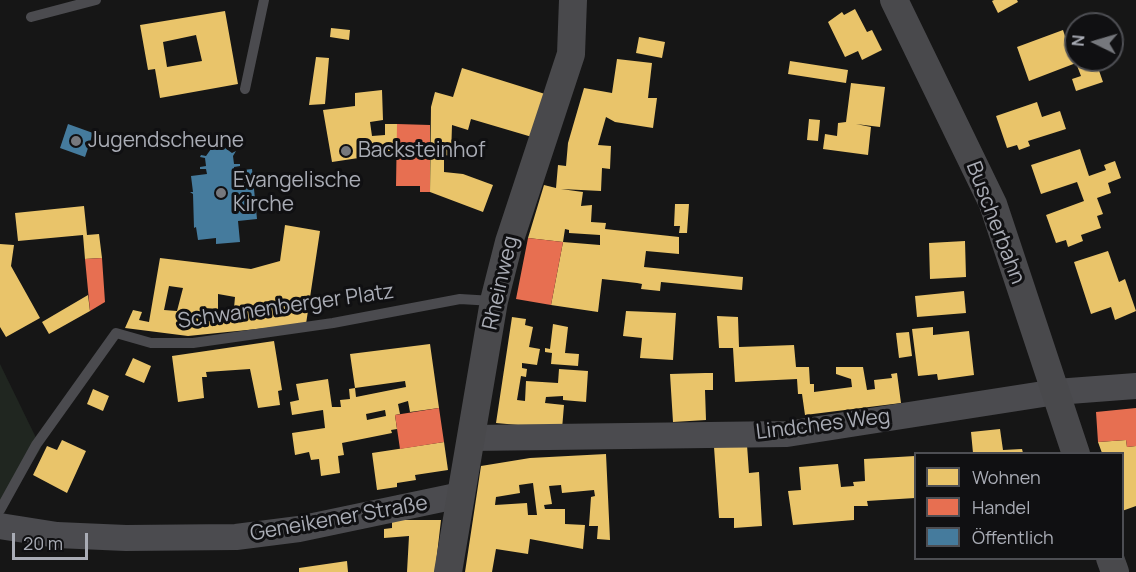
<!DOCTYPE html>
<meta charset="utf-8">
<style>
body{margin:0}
#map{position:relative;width:1136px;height:572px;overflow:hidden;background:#161616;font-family:Manrope,sans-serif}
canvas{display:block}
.legend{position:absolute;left:914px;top:452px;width:210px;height:108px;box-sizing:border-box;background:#101012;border:2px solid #4d4e53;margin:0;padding:8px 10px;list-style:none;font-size:18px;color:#a9acb5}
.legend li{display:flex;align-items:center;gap:12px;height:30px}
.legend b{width:30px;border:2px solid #4d4e53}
.north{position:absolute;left:1064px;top:12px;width:60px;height:60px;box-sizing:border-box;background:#101012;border:2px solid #4d4e53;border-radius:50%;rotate:275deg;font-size:16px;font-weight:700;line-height:24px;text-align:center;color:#a9acb5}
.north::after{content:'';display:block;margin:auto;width:21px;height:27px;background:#76787d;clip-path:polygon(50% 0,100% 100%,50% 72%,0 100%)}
.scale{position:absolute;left:12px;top:533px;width:76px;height:27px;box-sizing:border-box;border:3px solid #a9acb5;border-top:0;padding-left:8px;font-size:18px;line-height:21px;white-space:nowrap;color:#a9acb5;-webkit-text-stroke:4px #101012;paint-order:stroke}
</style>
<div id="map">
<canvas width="1136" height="572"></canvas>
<ul class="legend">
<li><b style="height:16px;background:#e9c46a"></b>Wohnen</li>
<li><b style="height:16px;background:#e76f51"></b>Handel</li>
<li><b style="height:16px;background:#457b9d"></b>Öffentlich</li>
</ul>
<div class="north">N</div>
<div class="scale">20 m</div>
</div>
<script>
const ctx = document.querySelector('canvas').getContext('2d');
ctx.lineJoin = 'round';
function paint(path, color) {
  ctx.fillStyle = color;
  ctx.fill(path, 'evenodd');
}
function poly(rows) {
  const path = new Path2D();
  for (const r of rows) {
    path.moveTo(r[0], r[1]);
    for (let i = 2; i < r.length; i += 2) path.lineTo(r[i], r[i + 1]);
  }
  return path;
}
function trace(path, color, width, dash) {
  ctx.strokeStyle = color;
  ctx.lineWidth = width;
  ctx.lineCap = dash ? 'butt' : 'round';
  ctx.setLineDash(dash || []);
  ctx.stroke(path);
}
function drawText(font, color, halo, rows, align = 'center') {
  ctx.font = font + ' Manrope,sans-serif';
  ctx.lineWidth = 6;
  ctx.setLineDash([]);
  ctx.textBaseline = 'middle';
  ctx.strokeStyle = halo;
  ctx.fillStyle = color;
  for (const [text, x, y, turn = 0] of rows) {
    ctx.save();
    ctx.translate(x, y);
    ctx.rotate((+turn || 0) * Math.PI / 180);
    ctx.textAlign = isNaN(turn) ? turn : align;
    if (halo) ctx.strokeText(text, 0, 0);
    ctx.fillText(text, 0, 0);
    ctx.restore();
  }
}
const green = poly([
 [0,364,41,448,6,505,0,505]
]);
const homes = poly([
 [994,0,1017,0,1018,2,998,13,992,1],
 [855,9,867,32,872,30,882,50,862,60,858,51,845,57,828,22,842,12,844,15],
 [225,11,238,84,160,98,155,69,148,70,140,25],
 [196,35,202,61,167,67,163,42],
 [331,28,350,30,349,40,330,37],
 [1063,30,1065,36,1076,32,1076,60,1102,60,1096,62,1103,82,1076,91,1072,79,1081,76,1076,63,1029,81,1017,47],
 [639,37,665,42,662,58,636,53],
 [316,57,329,58,325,104,309,105],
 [617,59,652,63,648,98,657,98,653,128,615,122,606,117,598,145,611,146,610,169,602,168,601,191,561,189,583,192,581,206,592,205,591,222,606,223,605,229,679,237,679,254,646,251,644,267,743,277,742,290,661,282,660,291,641,289,642,284,637,283,602,279,598,312,551,305,563,242,600,245,600,235,569,233,569,230,565,229,563,242,528,238,544,185,556,188,558,165,566,166,568,143,584,88,612,93],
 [790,61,848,70,846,83,788,74],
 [462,68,545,94,532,137,471,119,468,130,452,125,451,156,444,155,444,172,463,174,493,185,483,212,430,192,431,107,435,92,453,97],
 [851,83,885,87,880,127,856,124,871,127,868,155,823,149,825,134,837,136,838,123,846,122],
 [382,90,383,120,370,122,372,136,385,135,385,124,397,124,397,151,385,151,385,154,332,162,323,110,355,106,355,93],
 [1037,102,1042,117,1060,111,1066,129,1028,141,1030,146,1019,150,1017,145,1007,148,996,116],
 [809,119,820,120,818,141,807,140],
 [1080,149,1089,176,1106,170,1104,165,1115,161,1121,178,1108,183,1111,193,1097,198,1103,214,1097,216,1101,228,1081,235,1083,241,1068,247,1066,240,1056,243,1046,215,1084,201,1077,182,1041,194,1031,165],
 [675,204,689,204,687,233,679,233,680,226,674,226],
 [84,206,87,235,99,234,102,258,85,259,83,235,18,241,15,213],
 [285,225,320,231,306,324,188,336,125,328,133,310,142,312,139,320,149,322,160,258,251,269,280,261],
 [169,286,183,288,177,311,164,310],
 [218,294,235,297,233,319,201,322,201,318,205,318,205,308,218,309],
 [965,241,966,277,930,279,929,243],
 [0,244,14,245,11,266,40,318,6,337,0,327],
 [1108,251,1119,282,1125,279,1136,311,1115,320,1111,307,1091,314,1074,262],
 [964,291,966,313,917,317,915,296],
 [88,295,90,311,49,334,42,322],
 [626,311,676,313,673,360,640,358,642,338,623,336],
 [717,316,738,317,739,347,794,345,796,367,809,367,810,384,814,384,814,392,852,387,851,379,836,374,836,367,863,367,867,390,875,389,874,380,892,378,891,374,897,373,901,403,805,415,802,394,798,394,797,379,735,382,733,348,719,348],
 [512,317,526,319,525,325,533,327,529,347,540,349,537,365,522,363,522,368,527,369,526,377,521,376,517,400,525,401,526,381,558,383,559,369,588,371,586,402,563,400,563,396,546,397,545,403,564,405,562,429,496,423],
 [553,324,568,327,565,353,579,354,578,366,551,364,552,353,545,352,545,348,550,349],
 [933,327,933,335,969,331,974,375,938,380,937,374,918,376,912,329],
 [909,332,912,356,899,358,896,333],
 [274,341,282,390,278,391,280,405,258,408,250,369,206,372,207,377,202,377,204,398,178,402,172,356],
 [430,344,439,408,410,412,408,401,398,404,400,414,395,415,397,429,391,430,392,433,342,443,344,455,338,456,340,473,321,476,319,459,311,460,309,452,295,455,292,433,325,428,323,410,292,415,290,402,299,400,296,384,328,379,332,407,341,407,340,400,350,399,349,389,355,388,356,397,406,387,405,381,355,388,350,354],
 [385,410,386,416,367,420,366,414],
 [133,358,151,366,144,383,125,375],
 [705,373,713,373,713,390,705,390,706,420,673,422,670,374],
 [93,389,109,396,103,411,87,404],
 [1000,429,1003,450,1022,449,1023,453,973,453,971,432],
 [62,440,86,451,67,493,33,475,47,446,57,450],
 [1126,440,1127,447,1136,446,1136,506,1122,511,1122,454,1102,453,1098,442],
 [444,442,448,470,415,475,416,480,397,483,397,487,377,490,372,453],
 [747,445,749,473,759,472,762,526,734,528,734,518,719,518,714,447],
 [606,454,610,540,597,539,598,526,589,526,591,497,595,496,594,490,562,493,561,485,549,486,552,504,544,505,545,509,565,509,565,524,585,525,583,549,530,539,528,554,496,549,492,572,465,572,481,466,530,458],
 [533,483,537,515,528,515,527,503,495,505,496,497,520,493,519,485],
 [915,456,915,498,867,501,868,506,854,506,854,520,793,525,788,491,801,490,799,467,838,464,841,487,854,486,853,482,865,481,864,459],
 [392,520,441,520,435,572,407,572,409,536,384,538,384,529,392,528],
 [347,561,348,572,299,572,299,568]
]);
const shops = poly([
 [397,124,430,125,430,192,420,192,420,186,396,186],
 [528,238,563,242,551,305,516,299],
 [102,258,105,302,90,311,85,259],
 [439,408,444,442,400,449,395,415],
 [1136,408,1136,446,1127,447,1126,440,1098,442,1096,412]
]);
const public = poly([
 [68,124,93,133,85,157,60,148],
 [224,142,225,148,232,153,236,151,233,156,234,164,240,164,240,166,234,167,234,171,252,169,257,219,238,221,240,242,216,244,216,238,198,240,196,227,194,228,193,194,190,192,193,192,191,176,207,174,206,169,200,169,200,167,206,166,205,158,200,157,201,155,206,156,211,149,209,145,211,144,214,148,222,147]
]);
const service = poly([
 [31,17,96,0],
 [245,89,264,0],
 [0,510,36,445,116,333,151,343,193,343,333,323,460,299,493,301]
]);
const tertiary = poly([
 [471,438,787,434,1056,392,1136,386],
 [0,526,57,535,126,538,236,537,299,529,461,495]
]);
const secondary = poly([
 [894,0,993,204,1076,454],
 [1110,558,1115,572],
 [448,572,494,301,509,242,571,54,573,0]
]);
const markers = [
 [76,141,6,"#76787d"],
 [346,151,6,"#76787d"],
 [221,193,6,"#76787d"]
];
const poiNames = [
 ["Jugendscheune",88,141],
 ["Backsteinhof",358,151],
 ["Evangelische",233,181],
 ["Kirche",233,205]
];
const streetNames = [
 ["Buscherbahn",995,223,69],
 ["Rheinweg",501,283,-77],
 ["Schwanenberger Platz",286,307,-8],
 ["Lindches Weg",823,425,-7],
 ["Geneikener Straße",339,519,-10]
];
paint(green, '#202620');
paint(homes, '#e9c46a');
paint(shops, '#e76f51');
paint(public, '#457b9d');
trace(service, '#4b4b4f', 10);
trace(tertiary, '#4b4b4f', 26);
trace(secondary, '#49494c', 28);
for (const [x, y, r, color] of markers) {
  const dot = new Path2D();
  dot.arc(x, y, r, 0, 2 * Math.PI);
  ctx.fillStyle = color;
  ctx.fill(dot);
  trace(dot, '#101012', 2);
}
drawText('21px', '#a9acb5', '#101012', poiNames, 'left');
drawText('21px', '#a9acb5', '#101012', streetNames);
</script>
